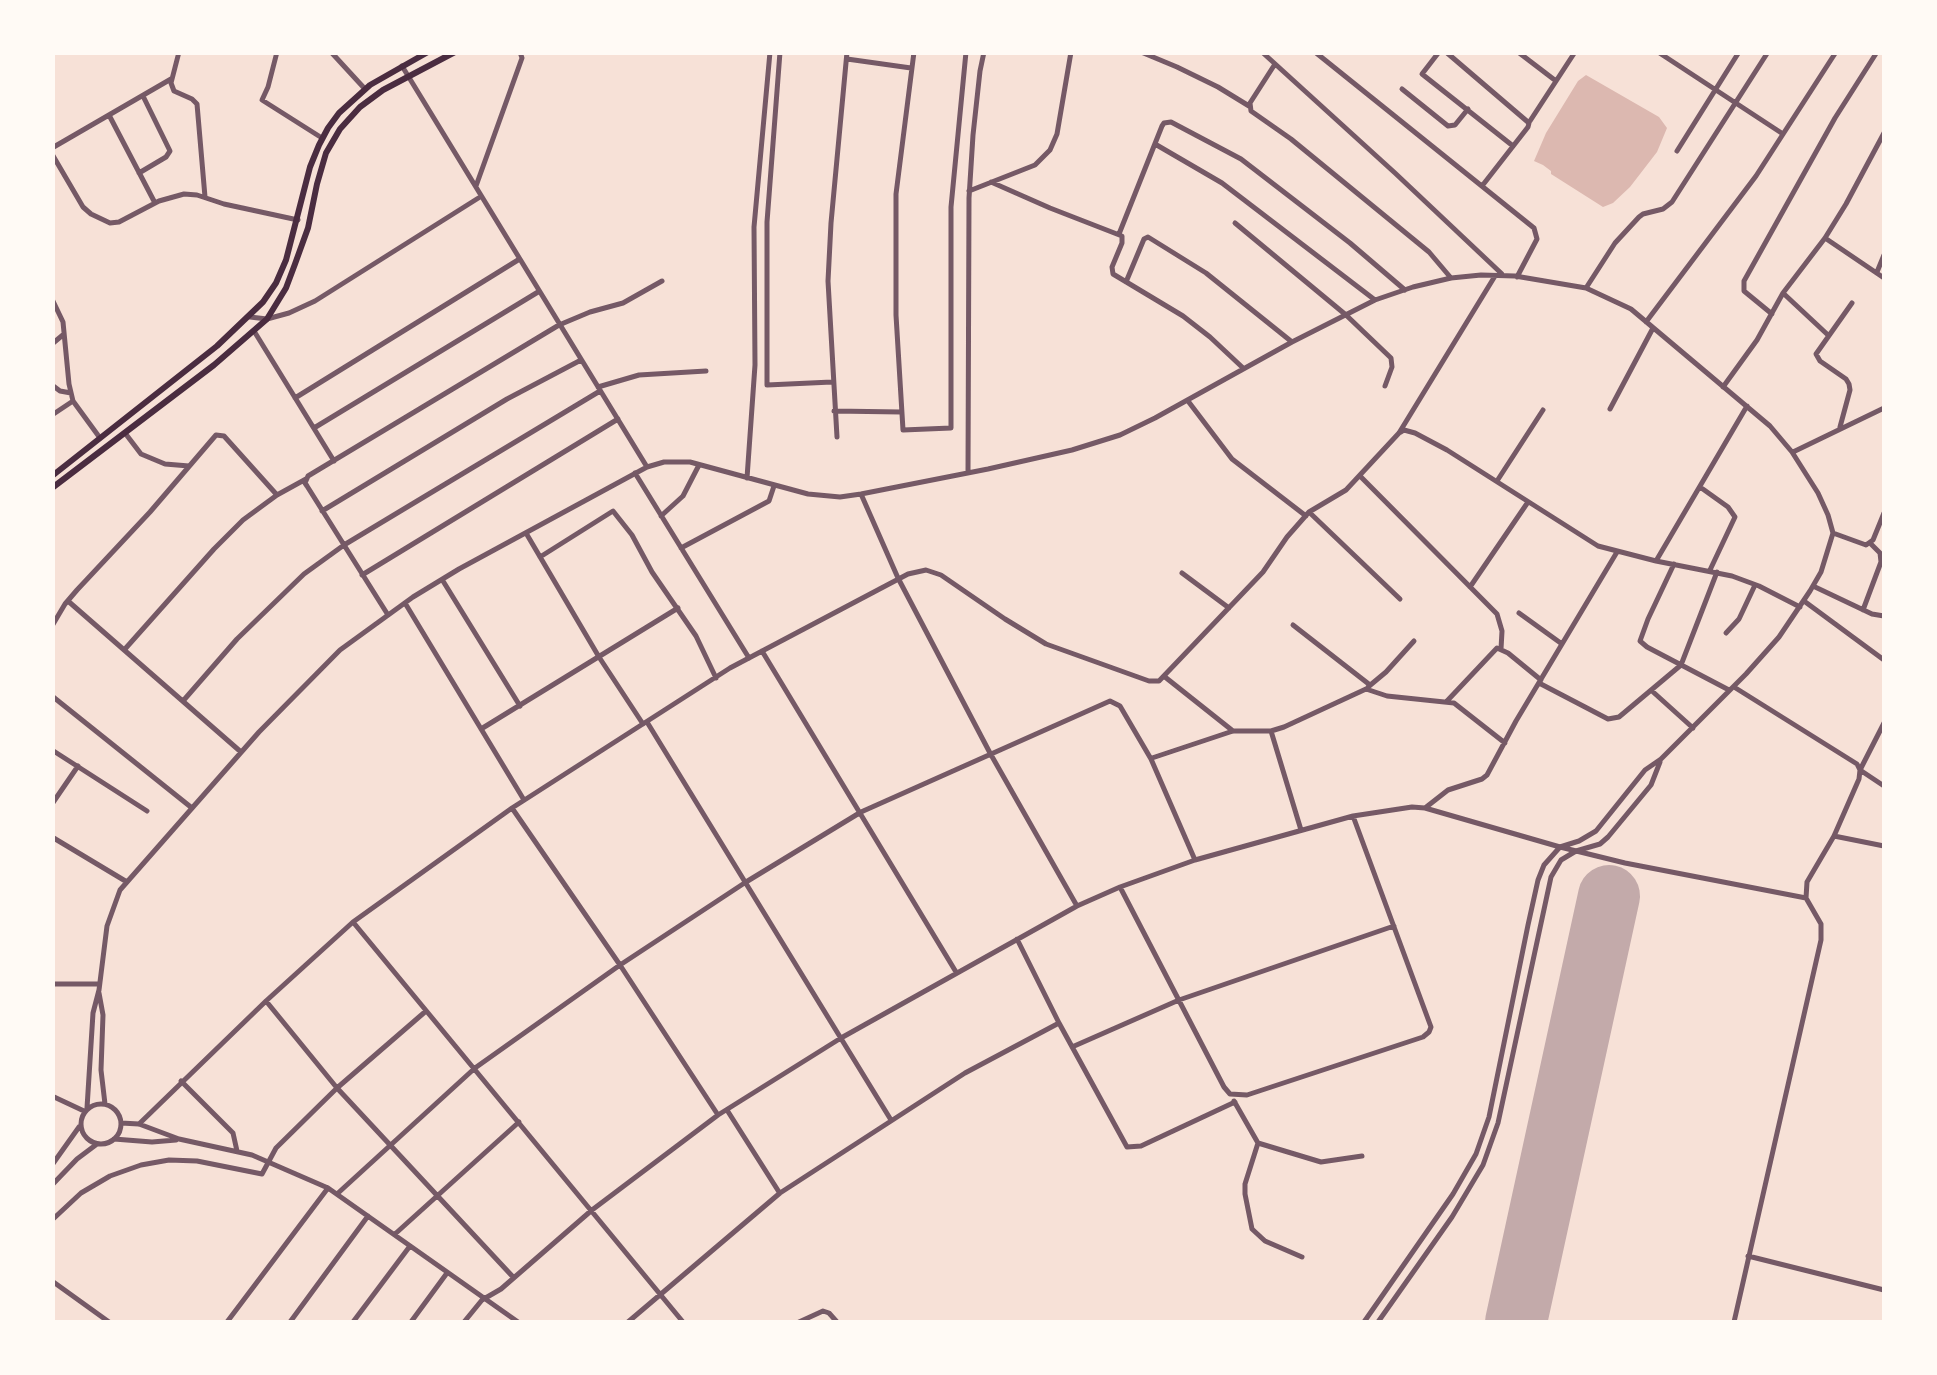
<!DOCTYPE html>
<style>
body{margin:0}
#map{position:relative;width:1937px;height:1375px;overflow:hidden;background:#f7e1d7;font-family:"PT Sans Narrow",sans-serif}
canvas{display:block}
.frame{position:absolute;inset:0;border:55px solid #fffaf5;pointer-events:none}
</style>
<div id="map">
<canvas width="1937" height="1375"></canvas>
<div class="frame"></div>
</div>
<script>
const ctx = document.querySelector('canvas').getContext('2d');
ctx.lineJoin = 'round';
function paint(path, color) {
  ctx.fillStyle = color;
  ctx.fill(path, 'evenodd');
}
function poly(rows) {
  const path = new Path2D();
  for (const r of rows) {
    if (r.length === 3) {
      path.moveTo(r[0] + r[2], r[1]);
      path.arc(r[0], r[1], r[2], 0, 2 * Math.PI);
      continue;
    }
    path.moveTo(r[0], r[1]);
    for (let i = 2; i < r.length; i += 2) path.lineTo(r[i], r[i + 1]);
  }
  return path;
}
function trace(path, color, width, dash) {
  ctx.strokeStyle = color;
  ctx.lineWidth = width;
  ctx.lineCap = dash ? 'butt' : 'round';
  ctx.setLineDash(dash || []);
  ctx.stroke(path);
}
const water = poly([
 [1586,75,1659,117,1667,128,1657,152,1630,187,1613,203,1603,207,1551,174,1551,171,1543,165,1534,161,1546,133,1578,81]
]);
const runway = poly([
 [1516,1322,1609,896]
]);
const minor = poly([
 [179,52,171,83,174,91,192,99,197,104,205,197],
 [277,52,268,87,262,100,322,138],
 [331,52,365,89],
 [780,52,767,222,767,385,832,382],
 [914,52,896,194,896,315,903,430,951,428,951,207,966,52],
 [1141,52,1177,67,1218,87,1249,106],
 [1262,52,1395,173,1502,274],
 [1315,52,1534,228,1537,239,1517,277],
 [1439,52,1422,74,1513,146],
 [1446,52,1529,123,1528,127,1482,186],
 [1518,52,1556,81],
 [1658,52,1783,134],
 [847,59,911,68],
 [1275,64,1250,103,1251,111,1291,139,1429,252,1451,278],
 [402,66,647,467],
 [1402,89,1448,126,1455,125,1468,109],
 [109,115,155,203],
 [1530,121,1575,52],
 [1155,144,1222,183,1375,300],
 [52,148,171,79],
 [1677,151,1739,52],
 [52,154,83,207,91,214,110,223,119,222,159,201,184,194,197,195,224,204,298,220],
 [139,173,166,157,170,151,143,96],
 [991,182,1050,208,1122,236,1122,243,1112,267,1113,274,1183,316,1210,337,1242,367],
 [476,186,522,58,520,52],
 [969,191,1035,165,1050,150,1057,134,1071,52],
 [1235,223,1346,315,1391,358,1392,367,1385,386],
 [1119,234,1162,126,1164,123,1171,122,1241,159,1350,243,1405,290],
 [1825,238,1884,278],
 [1877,272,1884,255],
 [1126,282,1144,239,1148,237,1206,273,1292,342],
 [1586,288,1615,243,1639,217,1643,214,1663,209,1672,202,1768,52],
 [1783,293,1828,335],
 [52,299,63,322,69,384,73,401,100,438],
 [1772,314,1744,291,1744,281,1835,118,1877,52],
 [250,317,267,319,289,313,315,301,480,197],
 [1646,322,1756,176,1836,52],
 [254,331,334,461],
 [52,344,64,334],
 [52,385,60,391,71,393],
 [598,387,639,375,706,371],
 [1723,387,1757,340,1783,293,1825,238,1846,204,1884,133],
 [295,398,518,260],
 [1188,401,1232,459,1306,516],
 [1610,409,1653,328],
 [834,411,901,412],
 [52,415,73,401],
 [1840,427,1850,390,1849,384,1846,379,1820,361,1816,354,1852,303],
 [314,428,538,292],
 [1401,432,1404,430,1415,433,1447,450,1598,546,1656,561,1732,576,1759,586,1800,607],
 [125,433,141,454,165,464,189,466],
 [837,437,828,281,831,223,847,52],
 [1793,452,1884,408],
 [635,473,749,658],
 [968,473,969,198,973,135,980,71,984,52],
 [1360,476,1497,614,1502,631,1501,649],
 [747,478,755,365,754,227,770,52],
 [1497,481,1543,410],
 [1700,487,1728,507,1735,517,1710,570],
 [861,494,898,578,990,753,1077,906],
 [322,511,507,399,581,360],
 [1309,512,1400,599],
 [661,516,683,496,699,465],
 [526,533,599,657,643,724],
 [1833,533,1866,545,1873,540,1884,513],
 [681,548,769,501,774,486],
 [540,557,613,511,632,535,652,572,696,636,716,678],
 [1656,561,1747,406],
 [1674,564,1648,619,1640,641,1647,647,1729,690],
 [1182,573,1229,608],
 [362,575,618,419],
 [443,581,520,706],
 [1813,586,1872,614,1884,616],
 [1470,587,1528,502],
 [68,601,241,752],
 [1804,601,1884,660],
 [405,603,524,800],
 [1863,610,1881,562,1880,553,1870,543],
 [1519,613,1562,644],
 [388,615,307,486,305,483,308,476,559,325,590,312,623,303,662,281],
 [1293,625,1370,685],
 [52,626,65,604,77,590,150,512,216,435,224,436,277,495],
 [1726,633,1739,619,1755,585],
 [125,649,214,549,243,520,277,495,306,479],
 [762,651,956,972],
 [1165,677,1233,731],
 [1539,683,1608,719,1619,717,1681,665,1717,572],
 [1368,687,1386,672,1414,641],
 [1734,687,1857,764,1860,770,1859,779,1834,836,1807,882,1806,898,1821,924,1821,940,1734,1322],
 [1652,691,1693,728],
 [52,696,192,808],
 [183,701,237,639,304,574,344,545,600,391],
 [1447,701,1497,648,1508,653,1541,680],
 [647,722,891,1120],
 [1884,723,1860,770,1884,786],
 [481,729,678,608],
 [1271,731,1301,830],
 [52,750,147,811],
 [1152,758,1233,731,1271,731,1284,727,1366,689,1387,696,1454,703,1505,743],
 [52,804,78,766],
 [512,808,620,965,718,1115],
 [1425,808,1448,790,1482,779,1487,775,1516,721,1617,552],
 [1834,836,1884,846],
 [52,837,127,882],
 [1120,887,1224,1087,1230,1094,1247,1095,1423,1037,1429,1032,1431,1027,1353,816],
 [353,922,683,1322],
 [1017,939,1059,1023,1127,1147,1141,1146,1235,1102],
 [52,984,99,984],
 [99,993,103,1015,101,1070,105,1104],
 [266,1001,337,1088,514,1278],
 [1072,1047,1179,1000,1394,926],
 [181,1081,233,1133,237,1151],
 [52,1096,84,1111],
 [1234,1101,1258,1143,1245,1184,1245,1194,1252,1229,1265,1241,1302,1257],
 [101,1124,20],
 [87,1108,93,1013,99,990,107,926,120,890,259,732,340,650,413,597,459,569,647,467,664,462,690,462,808,494,840,497,861,494,988,469,1072,450,1120,435,1155,418,1292,342,1375,300,1413,287,1451,278,1481,275,1515,276,1586,288,1631,309,1770,426,1792,452,1818,493,1828,515,1833,533,1821,572,1810,591,1779,637,1746,674,1661,759,1645,770,1596,831,1579,841,1560,847,1544,865,1538,880,1528,925,1489,1117,1476,1154,1453,1194,1364,1322],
 [727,1110,779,1192],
 [121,1123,139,1124,179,1139,252,1155,328,1188,518,1322],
 [139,1124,266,1001,353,922,512,808,730,668,908,574,926,570,941,575,1005,619,1046,644,1149,681,1159,681,1263,572,1287,537,1309,512,1346,490,1399,433,1495,276],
 [114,1139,152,1142,176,1140],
 [1258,1143,1321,1162,1362,1156],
 [52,1165,79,1127],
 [52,1185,77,1159,97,1144],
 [337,1194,475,1068,620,965,746,882,861,812,1110,701,1120,706,1151,759,1195,860],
 [52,1220,81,1193,110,1176,141,1165,169,1160,197,1161,262,1174,276,1148,337,1088,426,1011],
 [395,1234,519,1122],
 [1748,1256,1884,1290],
 [52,1281,109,1322],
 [227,1322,328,1188],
 [290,1322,368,1216],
 [353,1322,410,1246],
 [411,1322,447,1273],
 [464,1322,482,1300,501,1289,592,1210,718,1115,841,1038,1077,906,1120,887,1195,860,1353,816,1412,807,1425,808,1560,847,1625,863,1806,898],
 [628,1322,780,1193,965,1073,1059,1023],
 [799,1322,823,1311,829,1313,837,1322],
 [1378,1322,1452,1217,1483,1165,1498,1123,1551,877,1561,860,1576,851,1600,844,1608,837,1651,785,1660,762]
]);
const secondary = poly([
 [52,476,217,346,263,302,276,283,286,260,310,167,319,145,328,128,339,113,370,85,428,52],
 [52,488,214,365,267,319,286,288,295,264,308,228,317,184,326,153,340,129,360,107,383,90,455,52]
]);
paint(water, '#dcb8b0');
trace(runway, '#c3aaaa', 62);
trace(minor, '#755966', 5);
trace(secondary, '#4a2c40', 6);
</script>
